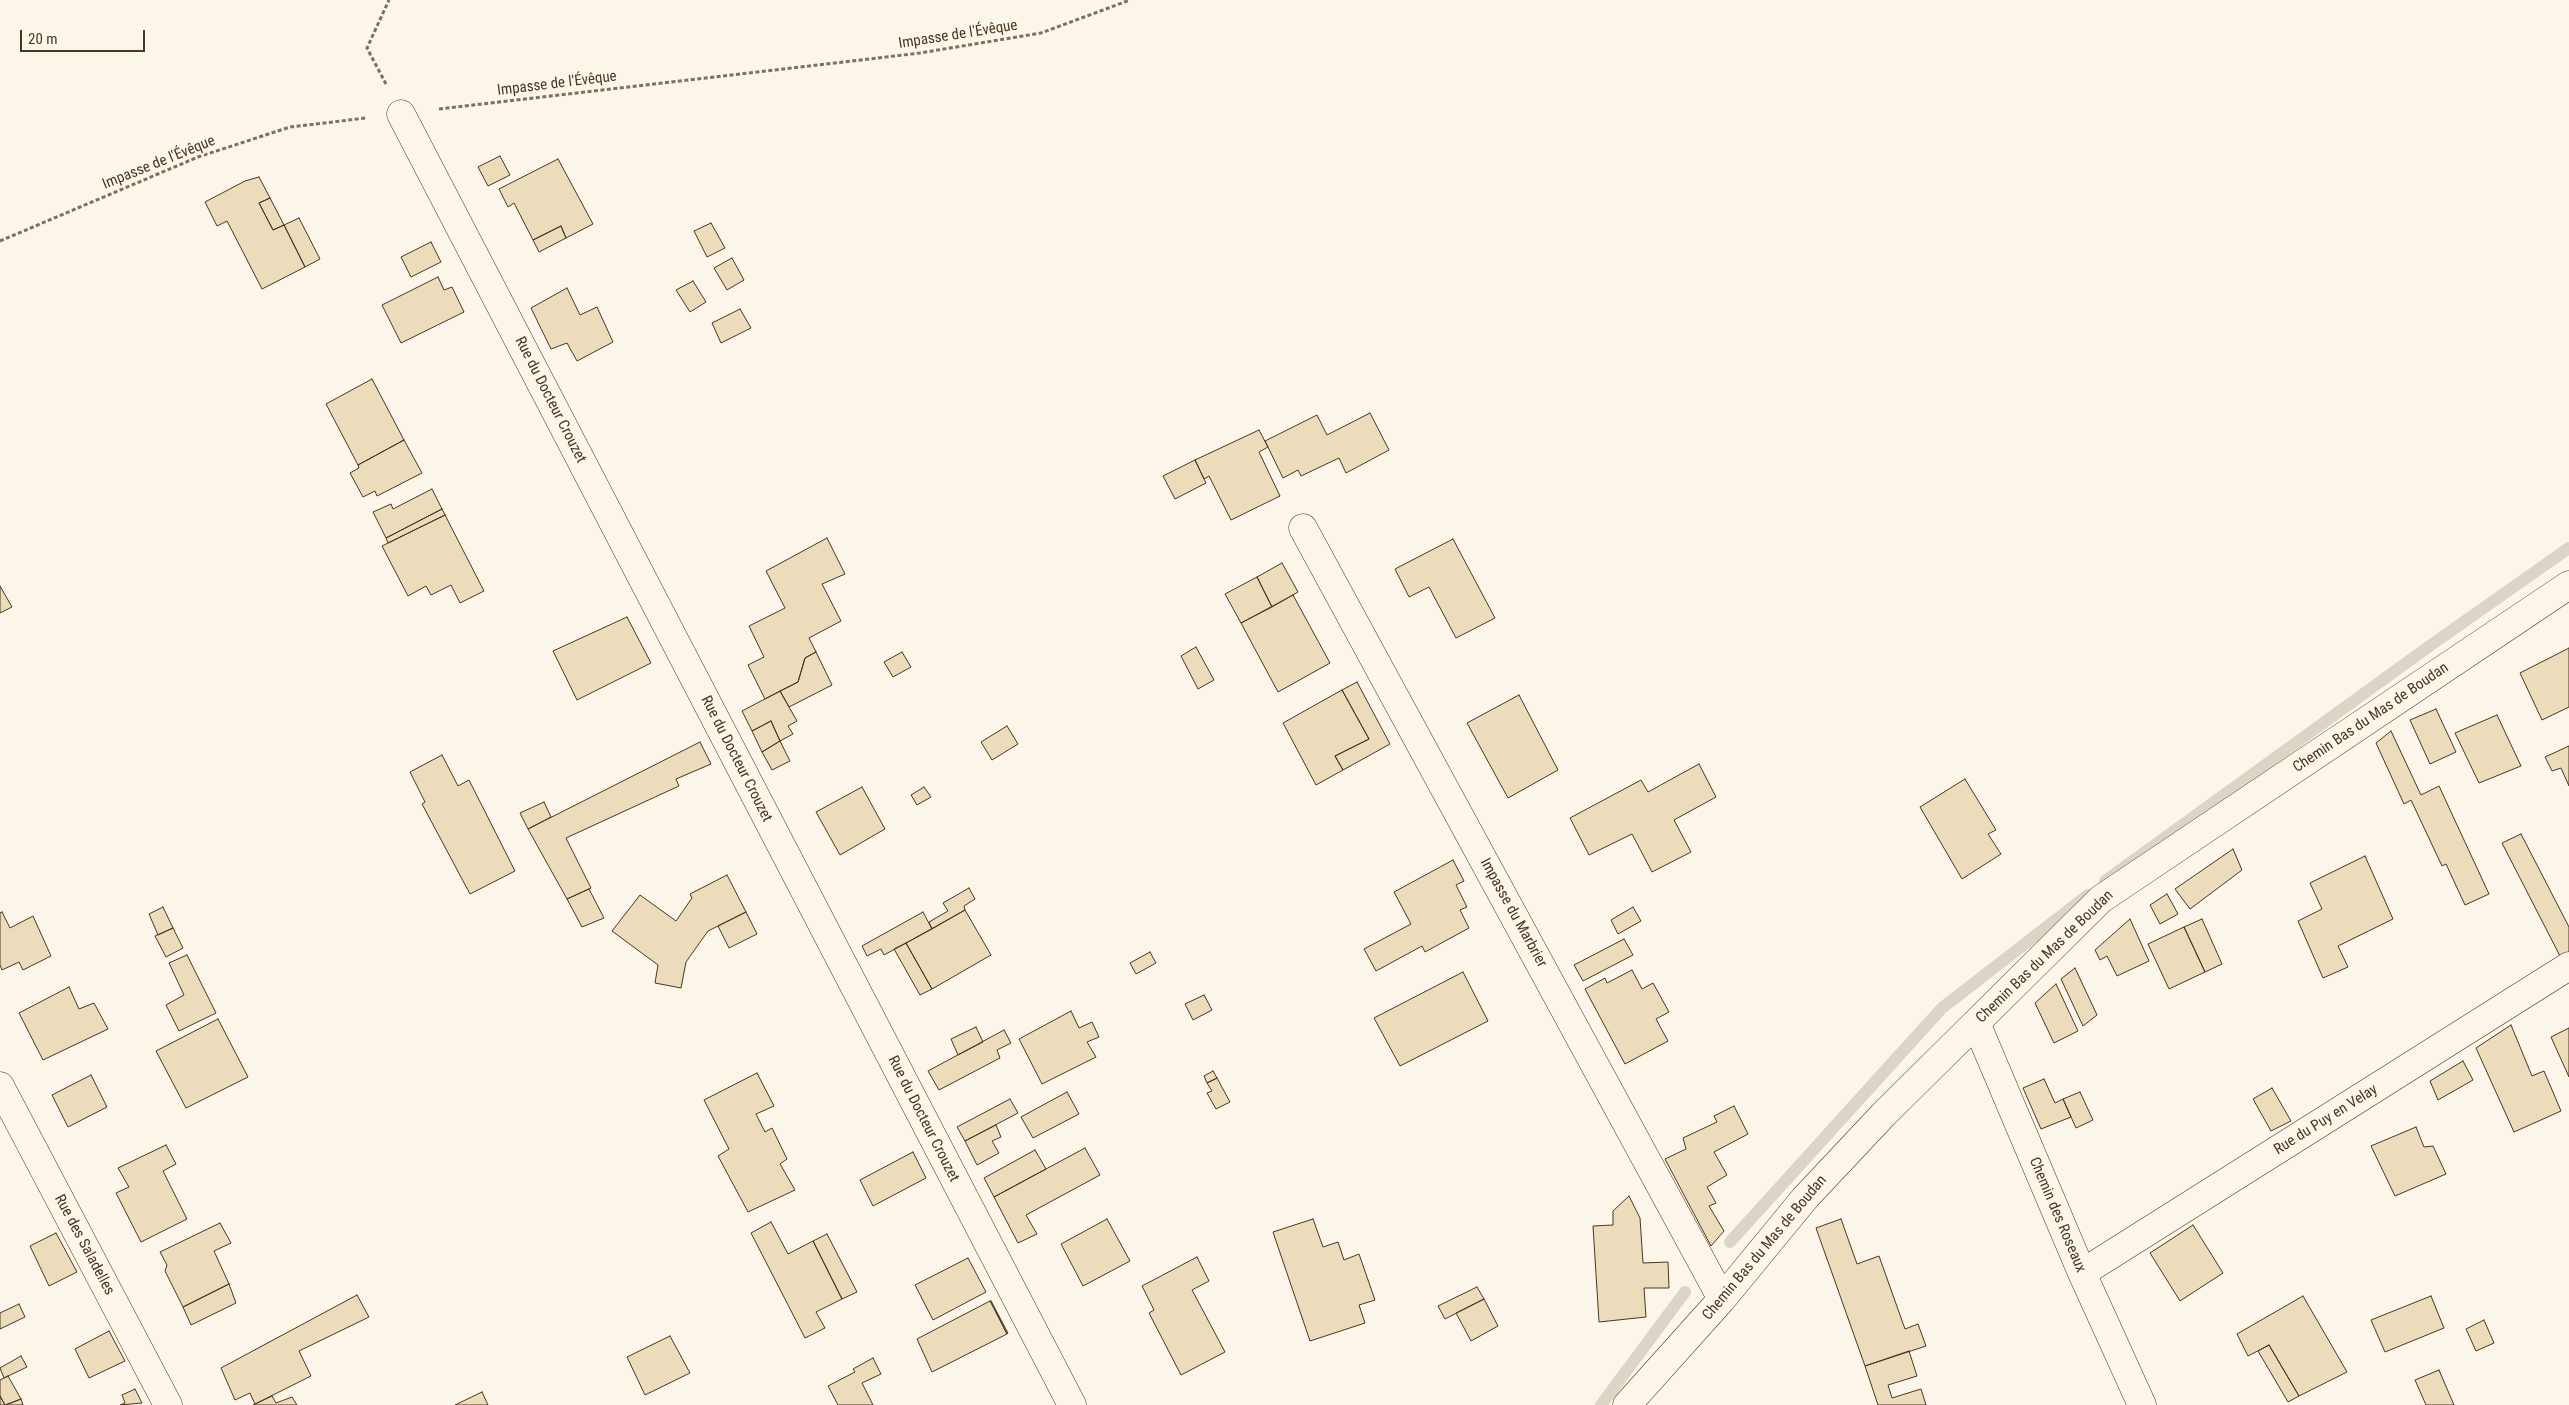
<!DOCTYPE html>
<meta charset="utf-8">
<style>
body{margin:0}
#map{position:relative;width:2569px;height:1405px;overflow:hidden;background:#fbf6e9;font-family:"Roboto Condensed",sans-serif}
canvas{display:block}
.scale{position:absolute;left:20px;top:30px;width:125px;height:22px;box-sizing:border-box;border:2px solid #4a3520;border-top:0;padding-left:6px;font-size:15px;line-height:18px;white-space:nowrap;color:#4a3520;-webkit-text-stroke:4px #fbf6e9;paint-order:stroke}
</style>
<div id="map">
<canvas width="2569" height="1405"></canvas>
<div class="scale">20 m</div>
</div>
<script>
const ctx = document.querySelector('canvas').getContext('2d');
ctx.lineJoin = 'round';
function poly(rows) {
  const path = new Path2D();
  for (const r of rows) {
    path.moveTo(r[0], r[1]);
    for (let i = 2; i < r.length; i += 2) path.lineTo(r[i], r[i + 1]);
  }
  return path;
}
function trace(path, color, width, dash) {
  ctx.strokeStyle = color;
  ctx.lineWidth = width;
  ctx.lineCap = dash ? 'butt' : 'round';
  ctx.setLineDash(dash || []);
  ctx.stroke(path);
}
function paint(path, color) {
  ctx.fillStyle = color;
  ctx.fill(path, 'evenodd');
}
function drawText(font, color, halo, rows, align = 'center') {
  ctx.font = font + ' "Roboto Condensed",sans-serif';
  ctx.lineWidth = 4;
  ctx.setLineDash([]);
  ctx.textBaseline = 'middle';
  ctx.strokeStyle = halo;
  ctx.fillStyle = color;
  for (const [text, x, y, turn = 0] of rows) {
    ctx.save();
    ctx.translate(x, y);
    ctx.rotate((+turn || 0) * Math.PI / 180);
    ctx.textAlign = isNaN(turn) ? turn : align;
    if (halo) ctx.strokeText(text, 0, 0);
    ctx.fillText(text, 0, 0);
    ctx.restore();
  }
}
const stream = poly([
 [2105,881,2431,645,2569,548],
 [1730,1242,1942,1008,2088,895],
 [1601,1405,1685,1292]
]);
const building = poly([
 [500,156,510,175,488,186,478,167,500,156],
 [558,159,593,224,566,238,561,226,533,240,514,203,508,207,499,189,558,159],
 [259,177,270,198,259,203,273,230,284,225,305,267,262,289,227,221,217,226,205,202,245,181,259,177],
 [270,198,284,225,273,230,259,203,270,198],
 [299,218,320,259,305,267,284,225,299,218],
 [711,223,725,248,707,257,694,231,711,223],
 [561,226,566,238,539,252,533,240,561,226],
 [431,242,441,262,411,277,401,257,431,242],
 [732,258,744,280,727,290,714,268,732,258],
 [438,277,444,290,452,287,464,312,401,343,382,305,438,277],
 [693,281,706,302,690,312,676,290,693,281],
 [567,288,580,315,597,307,613,342,577,361,567,343,551,349,531,308,567,288],
 [740,309,751,328,721,343,712,323,740,309],
 [372,379,404,440,358,465,326,404,372,379],
 [1370,413,1389,450,1346,473,1339,458,1301,476,1298,470,1283,478,1265,441,1317,415,1327,435,1370,413],
 [1259,430,1268,447,1259,452,1280,496,1231,520,1209,476,1204,479,1195,460,1259,430],
 [404,440,422,473,377,496,375,491,363,497,350,473,359,468,358,465,404,440],
 [1195,460,1206,483,1175,499,1163,476,1195,460],
 [432,489,442,509,386,538,373,512,391,504,393,509,432,489],
 [442,509,445,515,388,543,386,538,442,509],
 [445,515,484,591,460,603,451,585,431,595,426,586,408,596,382,546,445,515],
 [827,538,845,574,822,584,841,621,809,638,816,652,805,658,798,682,765,699,748,665,764,657,749,626,785,608,766,571,827,538],
 [1453,539,1495,618,1456,638,1429,587,1409,597,1395,569,1453,539],
 [1282,563,1298,592,1272,607,1257,577,1282,563],
 [1257,577,1272,607,1241,623,1225,594,1257,577],
 [0,586,12,607,0,613,0,586],
 [1293,595,1330,663,1278,692,1241,623,1293,595],
 [627,617,651,663,577,700,553,651,627,617],
 [1196,647,1214,680,1198,689,1181,656,1196,647],
 [2569,648,2569,707,2542,720,2520,673,2569,648],
 [816,652,832,685,789,707,780,691,798,682,805,658,816,652],
 [902,652,911,667,893,677,884,662,902,652],
 [1357,682,1390,744,1343,770,1335,756,1369,739,1342,690,1357,682],
 [1342,690,1369,739,1335,756,1343,770,1316,785,1283,723,1342,690],
 [780,691,797,721,788,726,793,734,780,741,771,721,752,731,742,711,780,691],
 [1519,695,1558,770,1508,798,1467,723,1519,695],
 [2436,709,2456,752,2430,764,2410,720,2436,709],
 [2497,715,2521,766,2479,783,2455,733,2497,715],
 [771,721,780,741,762,752,752,731,771,721],
 [1007,726,1018,744,992,760,981,742,1007,726],
 [2391,731,2421,795,2439,786,2489,894,2465,905,2446,864,2442,866,2411,800,2404,804,2376,743,2391,731],
 [780,741,790,761,772,770,762,752,780,741],
 [700,742,711,764,676,779,679,786,566,838,591,888,567,899,528,829,700,742],
 [2569,746,2569,786,2561,768,2552,771,2545,757,2569,746],
 [442,755,458,786,469,780,515,871,470,894,422,804,425,802,410,772,442,755],
 [1699,764,1716,797,1674,820,1691,852,1652,872,1632,834,1589,855,1570,818,1641,780,1648,792,1699,764],
 [1965,779,1996,830,1988,834,2001,854,1962,879,1920,807,1965,779],
 [862,787,885,829,840,855,816,812,862,787],
 [924,787,931,797,917,805,911,795,924,787],
 [544,802,551,817,528,829,520,813,544,802],
 [2521,834,2569,927,2569,953,2561,958,2502,843,2521,834],
 [2233,849,2242,870,2190,909,2175,889,2233,849],
 [2365,856,2393,919,2338,946,2348,967,2323,978,2298,921,2322,909,2310,883,2365,856],
 [1453,860,1464,881,1456,885,1467,907,1460,910,1469,928,1425,952,1422,946,1376,971,1364,949,1411,924,1394,892,1453,860],
 [727,875,746,912,708,931,686,962,681,988,655,983,658,965,612,931,640,895,676,921,692,898,690,894,727,875],
 [969,888,975,899,964,906,965,910,932,929,929,922,948,911,943,903,969,888],
 [589,889,604,918,582,927,567,899,589,889],
 [2167,894,2178,914,2160,924,2150,905,2167,894],
 [163,907,173,928,158,935,149,914,163,907],
 [1633,907,1641,921,1618,934,1611,920,1633,907],
 [965,910,991,955,932,989,906,943,965,910],
 [2,912,10,928,33,916,51,956,23,970,19,962,2,970,0,965,0,913,2,912],
 [746,912,757,934,729,948,718,926,746,912],
 [923,912,932,929,884,955,881,949,867,956,862,946,923,912],
 [2130,919,2149,961,2117,976,2107,956,2100,960,2095,950,2130,919],
 [2202,919,2222,964,2205,972,2184,927,2202,919],
 [2184,927,2205,972,2169,989,2148,944,2184,927],
 [173,928,183,948,166,957,155,936,173,928],
 [1624,939,1633,955,1583,981,1574,965,1624,939],
 [906,943,932,989,920,995,894,949,906,943],
 [1150,952,1156,963,1136,974,1130,963,1150,952],
 [187,955,216,1013,179,1031,166,1005,184,995,169,963,187,955],
 [2075,968,2097,1015,2083,1026,2061,979,2075,968],
 [1632,970,1642,989,1653,983,1669,1012,1656,1019,1668,1041,1625,1064,1585,989,1605,978,1607,983,1632,970],
 [1463,972,1488,1021,1400,1066,1374,1018,1463,972],
 [2056,984,2078,1031,2054,1043,2035,1003,2056,984],
 [69,987,79,1009,94,1003,108,1029,43,1060,19,1013,69,987],
 [1204,995,1212,1010,1193,1020,1185,1004,1204,995],
 [1071,1011,1079,1028,1092,1022,1099,1037,1087,1042,1096,1057,1042,1084,1019,1039,1071,1011],
 [218,1019,248,1077,186,1108,156,1051,218,1019],
 [2511,1025,2532,1076,2544,1071,2561,1111,2514,1132,2476,1048,2511,1025],
 [976,1027,983,1042,958,1055,951,1039,976,1027],
 [2569,1028,2569,1077,2551,1037,2569,1028],
 [1004,1030,1011,1043,997,1050,1000,1058,939,1090,928,1071,1004,1030],
 [2463,1061,2473,1080,2438,1100,2430,1081,2463,1061],
 [1213,1071,1217,1078,1207,1083,1204,1076,1213,1071],
 [757,1073,774,1106,756,1114,765,1132,772,1128,787,1159,780,1164,795,1190,748,1212,718,1156,729,1149,704,1100,757,1073],
 [91,1075,107,1107,68,1127,52,1095,91,1075],
 [1217,1078,1230,1102,1216,1109,1207,1093,1212,1091,1207,1083,1217,1078],
 [2044,1079,2055,1103,2063,1099,2071,1117,2041,1129,2023,1088,2044,1079],
 [2272,1088,2291,1121,2271,1131,2253,1099,2272,1088],
 [1067,1092,1079,1114,1033,1138,1021,1117,1067,1092],
 [2080,1092,2093,1120,2076,1128,2063,1099,2080,1092],
 [1010,1099,1018,1113,965,1141,957,1127,1010,1099],
 [1734,1106,1748,1134,1714,1152,1727,1175,1707,1187,1716,1203,1709,1206,1724,1231,1711,1246,1665,1159,1686,1149,1683,1138,1717,1122,1714,1116,1734,1106],
 [996,1125,1001,1137,992,1141,999,1153,977,1165,965,1141,996,1125],
 [2416,1127,2424,1147,2433,1146,2446,1174,2395,1196,2371,1146,2416,1127],
 [166,1145,176,1164,163,1171,187,1219,141,1242,116,1193,129,1187,118,1168,166,1145],
 [1085,1148,1100,1175,1026,1215,1037,1234,1018,1243,994,1197,1085,1148],
 [1035,1150,1046,1169,994,1197,984,1178,1035,1150],
 [913,1152,926,1178,873,1206,860,1180,913,1152],
 [1629,1196,1640,1218,1643,1263,1668,1262,1669,1288,1644,1288,1646,1317,1599,1322,1593,1226,1613,1225,1613,1211,1629,1196],
 [1107,1219,1130,1261,1083,1286,1061,1244,1107,1219],
 [1313,1219,1323,1247,1338,1242,1344,1260,1359,1254,1375,1300,1359,1305,1365,1323,1310,1341,1273,1232,1313,1219],
 [1841,1219,1857,1264,1879,1256,1905,1329,1918,1324,1926,1346,1865,1366,1816,1228,1841,1219],
 [771,1222,788,1254,813,1241,842,1299,816,1312,825,1328,805,1338,751,1233,771,1222],
 [220,1223,231,1243,214,1251,229,1284,183,1307,165,1271,167,1265,160,1252,220,1223],
 [2193,1225,2223,1273,2180,1301,2150,1253,2193,1225],
 [56,1233,77,1272,49,1286,30,1246,56,1233],
 [827,1234,857,1292,842,1299,813,1241,827,1234],
 [1197,1257,1209,1281,1192,1290,1225,1352,1181,1375,1149,1313,1154,1310,1142,1286,1197,1257],
 [968,1258,986,1292,933,1320,915,1285,968,1258],
 [229,1284,236,1303,191,1325,183,1307,229,1284],
 [1477,1287,1484,1299,1445,1319,1438,1306,1477,1287],
 [357,1295,369,1317,299,1351,311,1376,255,1404,250,1393,235,1400,221,1368,357,1295],
 [2303,1296,2347,1372,2299,1396,2269,1345,2248,1356,2237,1334,2303,1296],
 [2431,1296,2444,1328,2385,1352,2371,1320,2431,1296],
 [1484,1299,1498,1326,1471,1341,1456,1313,1484,1299],
 [990,1301,1007,1334,932,1372,917,1339,990,1301],
 [991,1301,1008,1333,1007,1334,991,1301],
 [19,1304,25,1317,0,1329,0,1313,19,1304],
 [2484,1320,2494,1343,2476,1351,2466,1329,2484,1320],
 [109,1331,125,1361,89,1378,75,1349,109,1331],
 [670,1336,690,1373,645,1395,627,1357,670,1336],
 [2269,1345,2299,1396,2288,1402,2258,1351,2269,1345],
 [1909,1351,1917,1376,1888,1385,1892,1398,1921,1389,1926,1405,1878,1405,1865,1366,1909,1351],
 [21,1356,27,1367,4,1378,0,1368,21,1356],
 [873,1358,881,1374,862,1383,873,1405,838,1405,828,1386,855,1372,853,1369,873,1358],
 [2439,1370,2454,1405,2426,1405,2415,1380,2439,1370],
 [8,1376,21,1399,5,1405,0,1396,0,1380,8,1376],
 [135,1389,142,1403,120,1405,125,1403,122,1395,135,1389],
 [482,1392,488,1405,455,1405,482,1392],
 [0,1396,5,1405,0,1405,0,1396],
 [272,1396,276,1403,292,1397,297,1405,253,1405,272,1396],
 [21,1399,23,1405,6,1405,21,1399]
]);
const path = poly([
 [386,84,367,48,389,0],
 [439,109,920,53,1041,33,1130,0],
 [0,241,198,157,290,127,366,118]
]);
const minor = poly([
 [401,114,1072,1405],
 [1303,528,1722,1299],
 [1976,1023,2082,1273,2142,1405],
 [0,1086,168,1405],
 [2082,1273,2569,966],
 [1627,1405,1722,1299,1805,1198,1883,1115,2101,899,2569,585]
]);
const streetNames = [
 ["Impasse de l'Évêque",958,35,-9],
 ["Impasse de l'Évêque",557,84,-7],
 ["Impasse de l'Évêque",159,163,-22],
 ["Rue du Docteur Crouzet",550,400,63],
 ["Chemin Bas du Mas de Boudan",2371,718,-34],
 ["Rue du Docteur Crouzet",736,759,63],
 ["Impasse du Marbrier",1513,913,61],
 ["Chemin Bas du Mas de Boudan",2045,957,-44],
 ["Rue du Docteur Crouzet",923,1119,63],
 ["Rue du Puy en Velay",2326,1120,-32],
 ["Chemin des Roseaux",2057,1215,67],
 ["Rue des Saladelles",84,1245,62],
 ["Chemin Bas du Mas de Boudan",1765,1248,-50]
];
trace(stream, '#dcd4c6', 12);
paint(building, '#ecdcbc');
trace(building, '#4a3520', 1);
trace(minor, '#4a3520', 29);
trace(path, '#7f6f5c', 3, [4, 2.5]);
trace(minor, '#fbf6e9', 28);
drawText('15px', '#4a3520', '#fbf6e9', streetNames);
</script>
